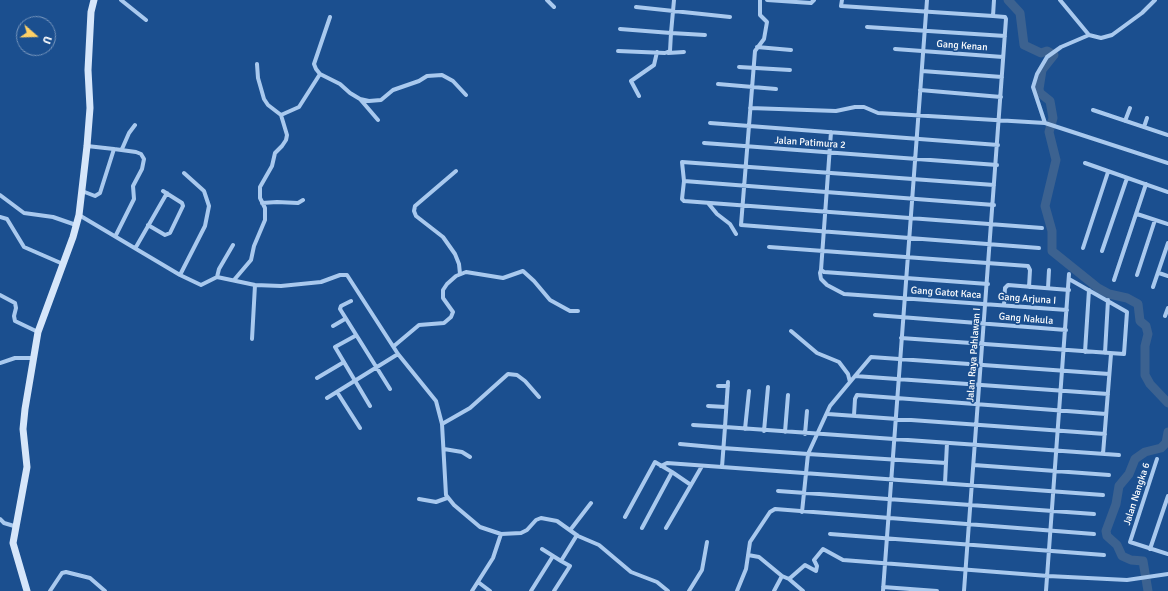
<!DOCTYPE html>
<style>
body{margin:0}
#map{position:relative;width:1168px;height:591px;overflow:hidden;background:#1b4f8f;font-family:Signika,sans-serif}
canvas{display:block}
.north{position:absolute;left:16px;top:16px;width:40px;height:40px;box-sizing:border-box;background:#1b4f8f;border:1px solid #7695bc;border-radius:50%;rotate:110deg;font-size:11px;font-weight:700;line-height:16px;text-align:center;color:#fff}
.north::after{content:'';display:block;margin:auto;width:14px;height:18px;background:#ffd166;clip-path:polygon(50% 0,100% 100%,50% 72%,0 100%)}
</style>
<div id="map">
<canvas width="1168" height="591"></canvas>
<div class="north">U</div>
</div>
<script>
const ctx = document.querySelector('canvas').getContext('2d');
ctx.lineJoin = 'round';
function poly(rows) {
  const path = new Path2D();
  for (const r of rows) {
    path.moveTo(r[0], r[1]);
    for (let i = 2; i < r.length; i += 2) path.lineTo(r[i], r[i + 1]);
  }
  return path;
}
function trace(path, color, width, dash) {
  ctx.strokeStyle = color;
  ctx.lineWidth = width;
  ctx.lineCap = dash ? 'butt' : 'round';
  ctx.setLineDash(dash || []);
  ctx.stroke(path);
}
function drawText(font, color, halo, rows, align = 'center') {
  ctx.font = font + ' Signika,sans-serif';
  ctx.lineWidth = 3.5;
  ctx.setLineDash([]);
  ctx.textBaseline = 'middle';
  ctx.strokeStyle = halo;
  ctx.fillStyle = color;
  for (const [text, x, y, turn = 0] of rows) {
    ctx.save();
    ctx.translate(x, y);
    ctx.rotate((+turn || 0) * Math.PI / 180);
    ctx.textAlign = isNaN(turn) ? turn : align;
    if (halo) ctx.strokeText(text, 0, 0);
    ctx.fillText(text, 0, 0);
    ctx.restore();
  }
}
const river = poly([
 [1008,0,1020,13,1024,45,1041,53,1047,51,1054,55,1042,70,1039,89,1040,93,1050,101,1053,118,1049,132,1056,160,1045,206,1052,231,1052,251,1098,288,1109,294,1127,298,1138,304,1140,321,1146,326,1148,334,1145,346,1145,375,1150,384,1168,403],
 [1148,591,1143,561,1131,560,1122,556,1117,545,1107,536,1106,531,1116,504,1119,486,1129,474,1135,459,1145,452,1161,448,1166,443,1168,432]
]);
const street = poly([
 [121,0,146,20],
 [547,0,554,7],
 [674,0,671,33,705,35],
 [760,0,760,15,767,22,764,39,755,51,741,225,1039,248],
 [767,0,811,3,814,0],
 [842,0,841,6,993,16,1005,17,1006,19,964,591],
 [1060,0,1089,35],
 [636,7,730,17],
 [993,16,994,0],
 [867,27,1005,36],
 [757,47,791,50],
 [895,49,1003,57],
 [618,51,665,53,670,51,671,33,620,29],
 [668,53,684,52],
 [739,67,790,70],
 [922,71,1002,77],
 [320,74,316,69,314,64,330,17],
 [718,84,776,89],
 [920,90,1001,97],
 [639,96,631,81,654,65,657,52],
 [360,99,369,101,381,100,393,90,419,81,427,76,442,75,453,81,466,95],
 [750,108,836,111,855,107,864,107,878,113,1045,123,1168,163],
 [1093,110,1168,135],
 [281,115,299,107,320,74,340,84,350,93,360,99,378,120],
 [1125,121,1130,108],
 [710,123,998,145],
 [1045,123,1033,87,1037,74,1047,57,1061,47,1089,35,1101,38,1112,35,1142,13,1155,0],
 [1144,127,1147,118],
 [831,132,821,270,820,273,821,279,827,285,844,294,1067,310],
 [704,143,997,165],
 [114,149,136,152,141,154,144,159,142,169,133,186,134,199,116,235],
 [122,149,129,133,135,125],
 [1085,163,1168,192],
 [456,171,415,206,414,211,416,216,443,237,455,254,459,264,460,274],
 [684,181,994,205],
 [994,185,682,162,684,181,682,199,684,201,1042,228],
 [82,191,95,196,100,193,114,149,87,146],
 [0,195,24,213,53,217,76,225],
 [262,203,277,202,298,203,303,200],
 [708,203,717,214,730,224,736,234],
 [1137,214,1168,224],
 [79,215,180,275,201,285,217,277,255,285,281,286,321,282,340,275,347,275,398,354,436,401,442,424,446,495,454,505,480,527,501,534,521,533,527,530,536,520,541,518,557,521,578,536,599,545,631,572,657,582,668,591],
 [0,217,7,219,24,247,63,264],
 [148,225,165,235,170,233,183,206,182,203,163,191],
 [136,247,167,193],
 [769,247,1028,266,1030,270,1029,287],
 [1083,248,1108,172],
 [1102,251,1127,178],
 [821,270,824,272,988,284],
 [1159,273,1168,276],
 [180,275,205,226,209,206,204,191,184,173],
 [1137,275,1155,220],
 [217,277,219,269,233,245],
 [234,280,251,260,254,246,265,220,265,208,260,198,260,187,272,166,275,153,282,146,286,140,287,135,281,115,268,105,264,99,258,78,257,64],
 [1114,280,1146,184],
 [1153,287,1168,243],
 [1048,288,1049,270],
 [0,295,15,303,16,308,14,316,15,321,38,332],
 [351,301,341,306,340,309,390,389],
 [1004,305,1005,288,1008,285,1069,290],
 [875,315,1066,330],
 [1165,316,1168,308],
 [333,326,345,319],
 [355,336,335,347,370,406],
 [901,338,1124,354,1127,312,1069,279],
 [252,339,255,285],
 [394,346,419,325,444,323,451,317,453,312,443,298,443,290,447,284,456,276,466,272,503,278,523,271,534,281,550,300,570,311,578,311],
 [1085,352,1089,290],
 [1105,353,1108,300],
 [0,363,15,358,32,358],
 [855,376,1108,394],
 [317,378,344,362],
 [850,382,871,357,1109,374],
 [718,386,728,386],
 [337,392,360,428],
 [327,398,398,354],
 [708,406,726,407],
 [828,414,1105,434],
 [854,415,855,399,857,395,1106,414],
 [442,424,470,408,508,374,517,375,525,381,539,397],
 [693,425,725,427,728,382],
 [745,429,749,391],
 [764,431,768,387],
 [785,432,788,395],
 [805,434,807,411],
 [680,444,723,448,808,454,830,406,850,382,848,374,839,362,817,353,791,331],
 [444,449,462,452,470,457],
 [1103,454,1111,354],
 [1157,459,1130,542,1168,554],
 [974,465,1109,475],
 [661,466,667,463,722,467,725,427,1119,455],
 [722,467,1103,495],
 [672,472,691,485,702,466],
 [945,483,947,443],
 [778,491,1094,514],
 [419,499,436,502,447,498],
 [802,512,808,454,946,463],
 [625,517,655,462,672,472,642,528],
 [0,519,4,523,14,526],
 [666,528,691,485],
 [571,529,591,503],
 [830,534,1104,555],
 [542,549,561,561],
 [1150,549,1168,496],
 [748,555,759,557,782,576,789,579,805,565,816,571,817,566,814,560,823,549,843,560,1048,576,1127,580,1168,574],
 [789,579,803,591],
 [478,582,490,591],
 [883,587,937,591],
 [50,591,62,573,66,572,90,578,105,591],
 [472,591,493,558,501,534],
 [531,591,553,556],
 [554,591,570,566,561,561,577,535],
 [689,591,702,570,707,542],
 [737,591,746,569,750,542,770,512,775,509,1094,534],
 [774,591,782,576],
 [883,591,927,0],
 [1046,591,1069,274]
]);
const secondary = poly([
 [27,591,13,543,27,467,23,429,25,409,38,332,73,237,79,215,87,146,90,108,88,70,91,12,94,0]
]);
const streetNames = [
 ["Gang Kenan",962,46,4],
 ["Jalan Patimura 2",810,143,4],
 ["Gang Gatot Kaca",946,293,4],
 ["Gang Arjuna I",1027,299,4],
 ["Gang Nakula",1026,319,5],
 ["Jalan Raya Pahlawan I",974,355,-86],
 ["Jalan Nangka 6",1137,494,-72]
];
trace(river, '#3c6290', 9);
trace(street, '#a9c9ee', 4);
trace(secondary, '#d6e6fa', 7);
drawText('10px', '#fff', '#1b4f8f', streetNames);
</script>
